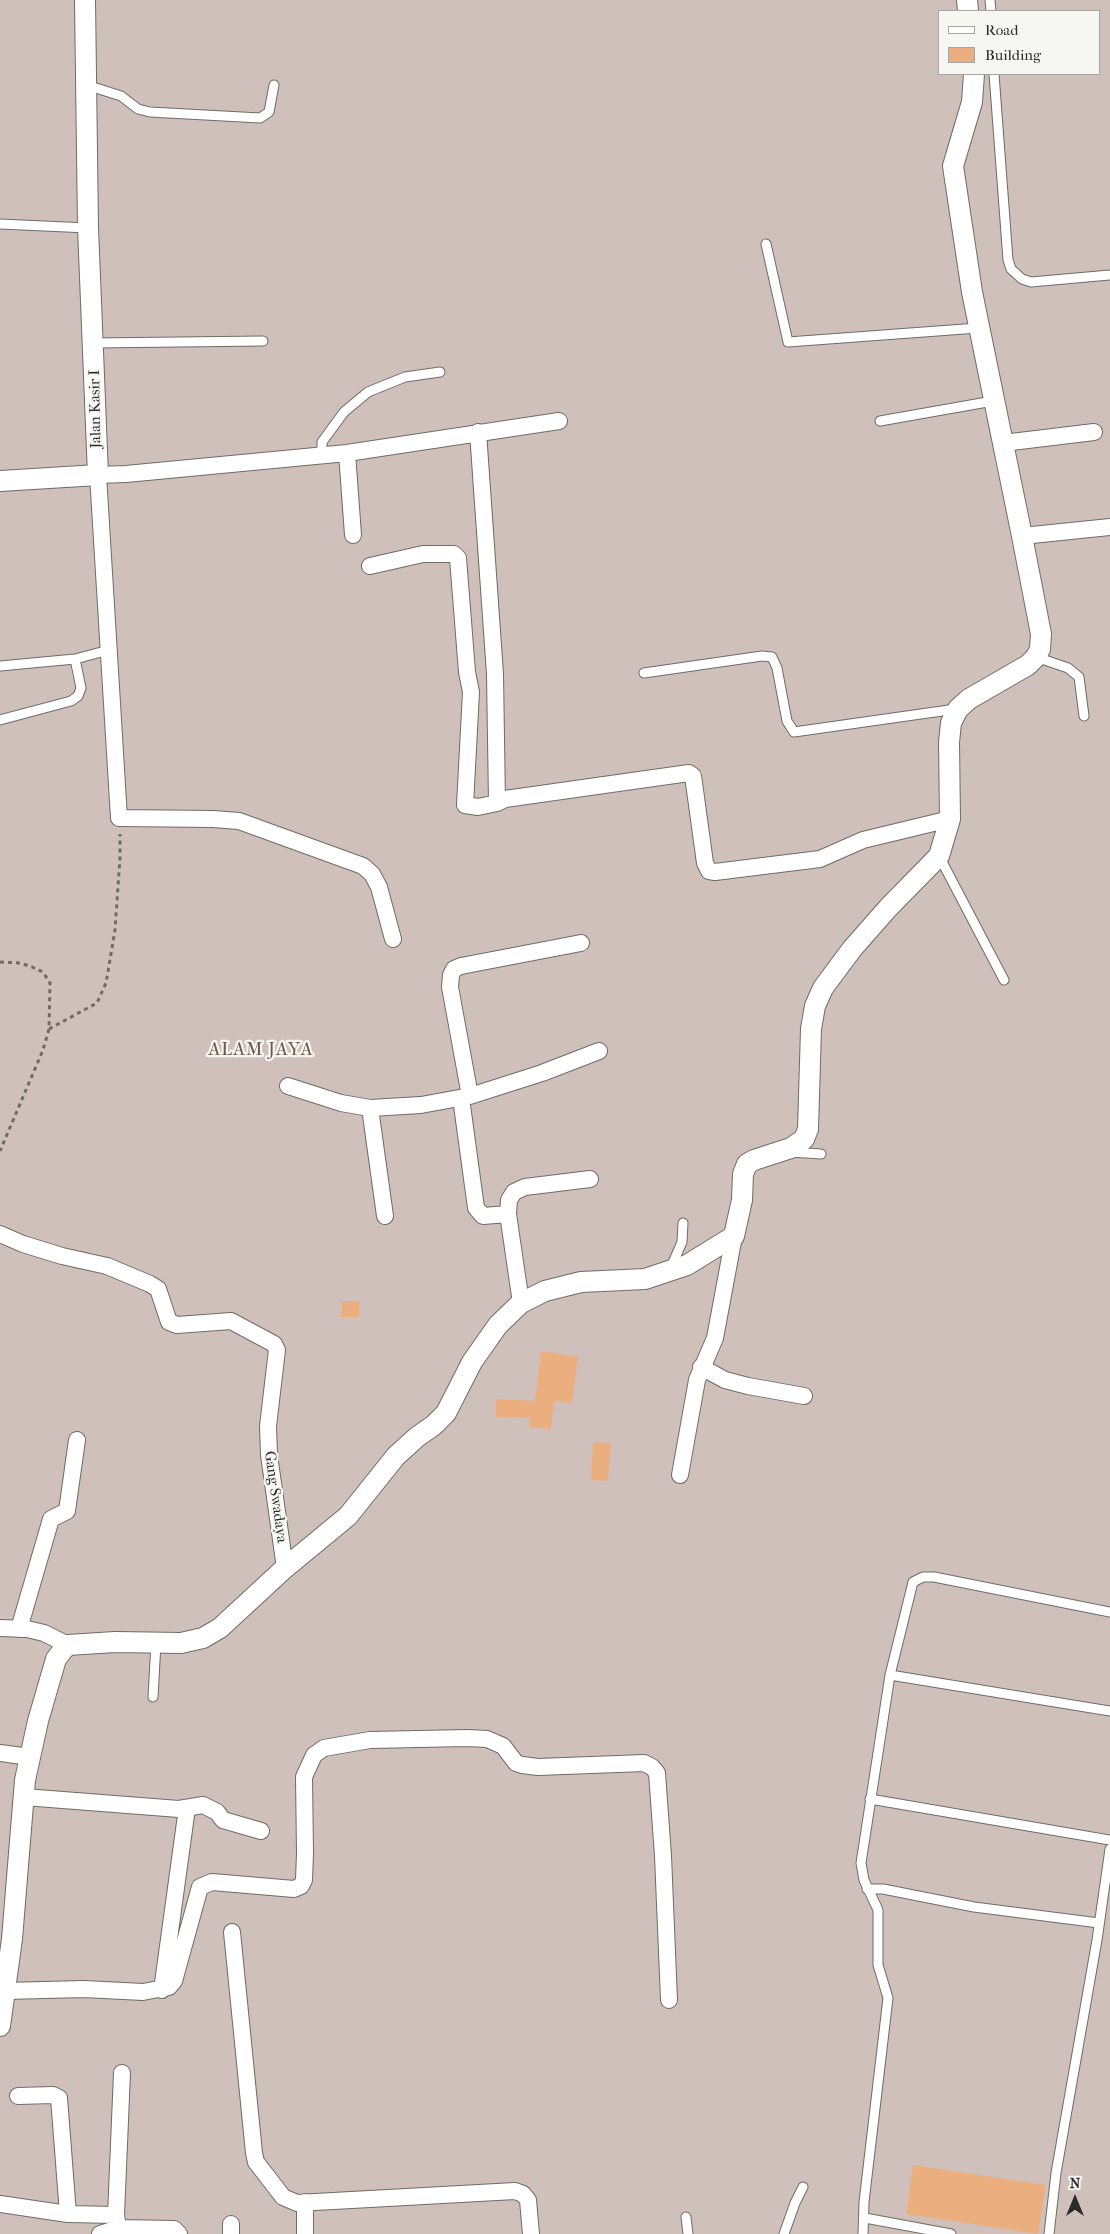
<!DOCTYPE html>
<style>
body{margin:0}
#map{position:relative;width:1110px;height:2234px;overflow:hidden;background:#ece4c8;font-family:"IM FELL French Canon",serif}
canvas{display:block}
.legend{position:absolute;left:938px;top:10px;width:162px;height:65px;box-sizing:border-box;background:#f6f6f2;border:1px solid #a5a5a2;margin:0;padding:6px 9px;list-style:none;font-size:15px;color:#2b2b2b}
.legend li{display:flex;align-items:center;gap:10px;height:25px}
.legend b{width:25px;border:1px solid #a5a5a2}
.north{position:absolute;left:1050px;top:2174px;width:50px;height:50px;-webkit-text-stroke:4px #f6f6f2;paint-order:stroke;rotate:0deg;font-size:14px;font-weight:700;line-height:20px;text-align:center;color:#2b2b2b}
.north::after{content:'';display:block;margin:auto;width:18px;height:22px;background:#2b2b2b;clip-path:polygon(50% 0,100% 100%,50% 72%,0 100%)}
</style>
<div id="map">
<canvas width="1110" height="2234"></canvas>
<ul class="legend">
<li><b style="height:6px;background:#fff"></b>Road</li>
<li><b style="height:14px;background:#eaae7f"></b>Building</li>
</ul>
<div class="north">N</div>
</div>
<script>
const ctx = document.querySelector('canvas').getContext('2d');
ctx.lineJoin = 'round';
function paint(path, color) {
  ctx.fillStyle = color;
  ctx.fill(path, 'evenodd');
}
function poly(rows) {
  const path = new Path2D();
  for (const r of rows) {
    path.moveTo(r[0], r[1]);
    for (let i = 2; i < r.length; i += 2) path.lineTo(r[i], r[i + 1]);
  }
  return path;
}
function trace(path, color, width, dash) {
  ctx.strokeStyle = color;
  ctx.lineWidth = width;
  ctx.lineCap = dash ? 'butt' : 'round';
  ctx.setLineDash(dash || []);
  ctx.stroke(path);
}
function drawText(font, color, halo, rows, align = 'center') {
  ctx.font = font + ' "IM FELL French Canon",serif';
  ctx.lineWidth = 4.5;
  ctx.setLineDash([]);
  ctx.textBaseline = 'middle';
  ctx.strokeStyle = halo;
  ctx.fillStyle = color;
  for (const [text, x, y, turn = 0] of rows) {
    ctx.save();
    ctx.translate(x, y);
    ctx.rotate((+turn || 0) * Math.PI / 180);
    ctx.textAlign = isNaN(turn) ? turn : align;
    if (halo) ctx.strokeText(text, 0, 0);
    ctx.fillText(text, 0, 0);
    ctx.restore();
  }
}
const industrial = poly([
 [0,0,1110,0,1110,2234,0,2234],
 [939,11,1099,11,1099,74,939,74]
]);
const building = poly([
 [342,1301,359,1301,359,1317,341,1317],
 [541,1351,578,1357,572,1403,554,1401,551,1429,529,1427,530,1418,496,1417,496,1399,535,1401],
 [593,1442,611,1443,608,1481,591,1480],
 [913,2165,1046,2185,1038,2234,906,2214]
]);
const path = poly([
 [0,962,20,963,32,967,43,972,50,983,49,1029,43,1050,0,1151],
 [49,1029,97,1003,106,983,115,930,120,858,120,834]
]);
const service = poly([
 [990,0,991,11],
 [994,74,1008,260,1011,269,1022,279,1031,282,1110,275],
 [86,88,96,88,121,96,138,109,150,112,260,118,269,112,274,85],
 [0,224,88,228],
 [766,244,788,342,978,328],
 [94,343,263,341],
 [880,421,993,401],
 [322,454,322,442,344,412,368,392,405,377,440,372],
 [1036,657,1068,668,1079,677,1084,716],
 [0,666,75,659,109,650],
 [644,673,762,656,772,657,777,668,787,721,794,732,956,709],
 [0,720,71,701,78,696,81,688,75,659],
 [939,856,1004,980],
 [791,1152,821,1154],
 [671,1267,682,1242,683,1223],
 [890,1675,1110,1711],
 [153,1697,156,1643],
 [870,1799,1110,1840],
 [867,1889,883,1889,974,1907,1099,1923],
 [686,2217,688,2234],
 [865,2218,951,2234],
 [784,2234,795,2203,803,2187],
 [863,2234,864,2202,888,1998,878,1965,878,1910,864,1880,861,1863,890,1675,913,1582,923,1577,934,1577,1110,1612],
 [1049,2234,1056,2173,1097,1940,1110,1849]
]);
const minor = poly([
 [478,432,495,674,497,803,505,799,689,773,693,776,694,783,705,863,709,871,715,872,820,859,863,840,950,819],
 [1003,443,1094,432],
 [347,453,353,535],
 [1022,536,1110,527],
 [370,566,423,554,454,554,458,558,467,672,471,692,465,805,478,807,497,803],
 [393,939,379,887,372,874,363,866,239,821,213,819,119,818,98,475,126,474,347,453,559,421],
 [288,1086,341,1103,370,1108,421,1105,470,1096,542,1073,599,1051],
 [470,1096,450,987,451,975,454,969,461,966,581,943],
 [461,1098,476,1208,483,1216,508,1214],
 [370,1108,385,1216],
 [0,1234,23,1244,62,1256,107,1266,150,1284,158,1289,169,1322,177,1325,231,1321,274,1344,277,1350,268,1426,269,1455,285,1568],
 [521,1303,508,1214,509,1200,514,1192,525,1187,590,1179],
 [701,1367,725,1380,748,1386,804,1396],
 [680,1475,697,1380,715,1338,734,1236],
 [0,1628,27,1629,44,1633,68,1645],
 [19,1629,51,1519,67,1511,77,1440],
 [0,1753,30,1757],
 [24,1797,179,1809,203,1805,217,1812,223,1820,261,1831],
 [232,1932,254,2153,256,2162,283,2197,297,2203,515,2191,523,2194,528,2200,531,2234],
 [162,1990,187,1808],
 [5,1991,84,1989,143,1992,169,1987,174,1981,200,1887,212,1882,294,1889,301,1886,304,1880,305,1853,304,1777,314,1755,324,1748,370,1740,467,1738,487,1739,503,1746,516,1763,522,1765,538,1767,644,1763,652,1767,657,1773,663,1856,669,2000],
 [0,2204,68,2214,59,2098,53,2095,18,2096],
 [68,2214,116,2215],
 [231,2224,231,2234],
 [118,2228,174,2229,179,2234],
 [100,2234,118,2228,116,2215,122,2073],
 [305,2234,305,2202]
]);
const tertiary = poly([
 [967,0,968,11],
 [0,481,98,475,88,228,85,0],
 [0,2026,12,1939,25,1780,38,1721,56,1659,62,1651,68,1645,115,1642,181,1643,203,1638,220,1628,285,1568,348,1516,396,1456,417,1437,434,1425,446,1413,472,1362,498,1325,521,1303,545,1291,581,1282,645,1279,687,1265,734,1236,742,1200,743,1174,747,1164,754,1160,791,1148,804,1139,808,1129,811,1029,815,1006,823,988,852,949,888,908,939,856,950,819,949,742,951,723,958,709,969,699,1028,665,1036,657,1040,649,1041,634,1022,536,972,292,953,166,972,102,974,74]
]);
const streetNames = [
 ["Jalan Kasir I",96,409,-91],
 ["Gang Swadaya",275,1497,82]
];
const quarterNames = [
 ["ALAM JAYA",261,1051]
];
paint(industrial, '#d0c0bc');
paint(building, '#eaae7f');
trace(service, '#6f6c62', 11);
trace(minor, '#6f6c62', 18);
trace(tertiary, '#6f6c62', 22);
trace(path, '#6f6c62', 3, [4, 4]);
trace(service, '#fff', 9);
trace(minor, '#fff', 16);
trace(tertiary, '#fff', 20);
drawText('15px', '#2b2b2b', '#f6f6f2', streetNames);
ctx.letterSpacing = '1px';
drawText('18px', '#6e5948', '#f6f6f2', quarterNames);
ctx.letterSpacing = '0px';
</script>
